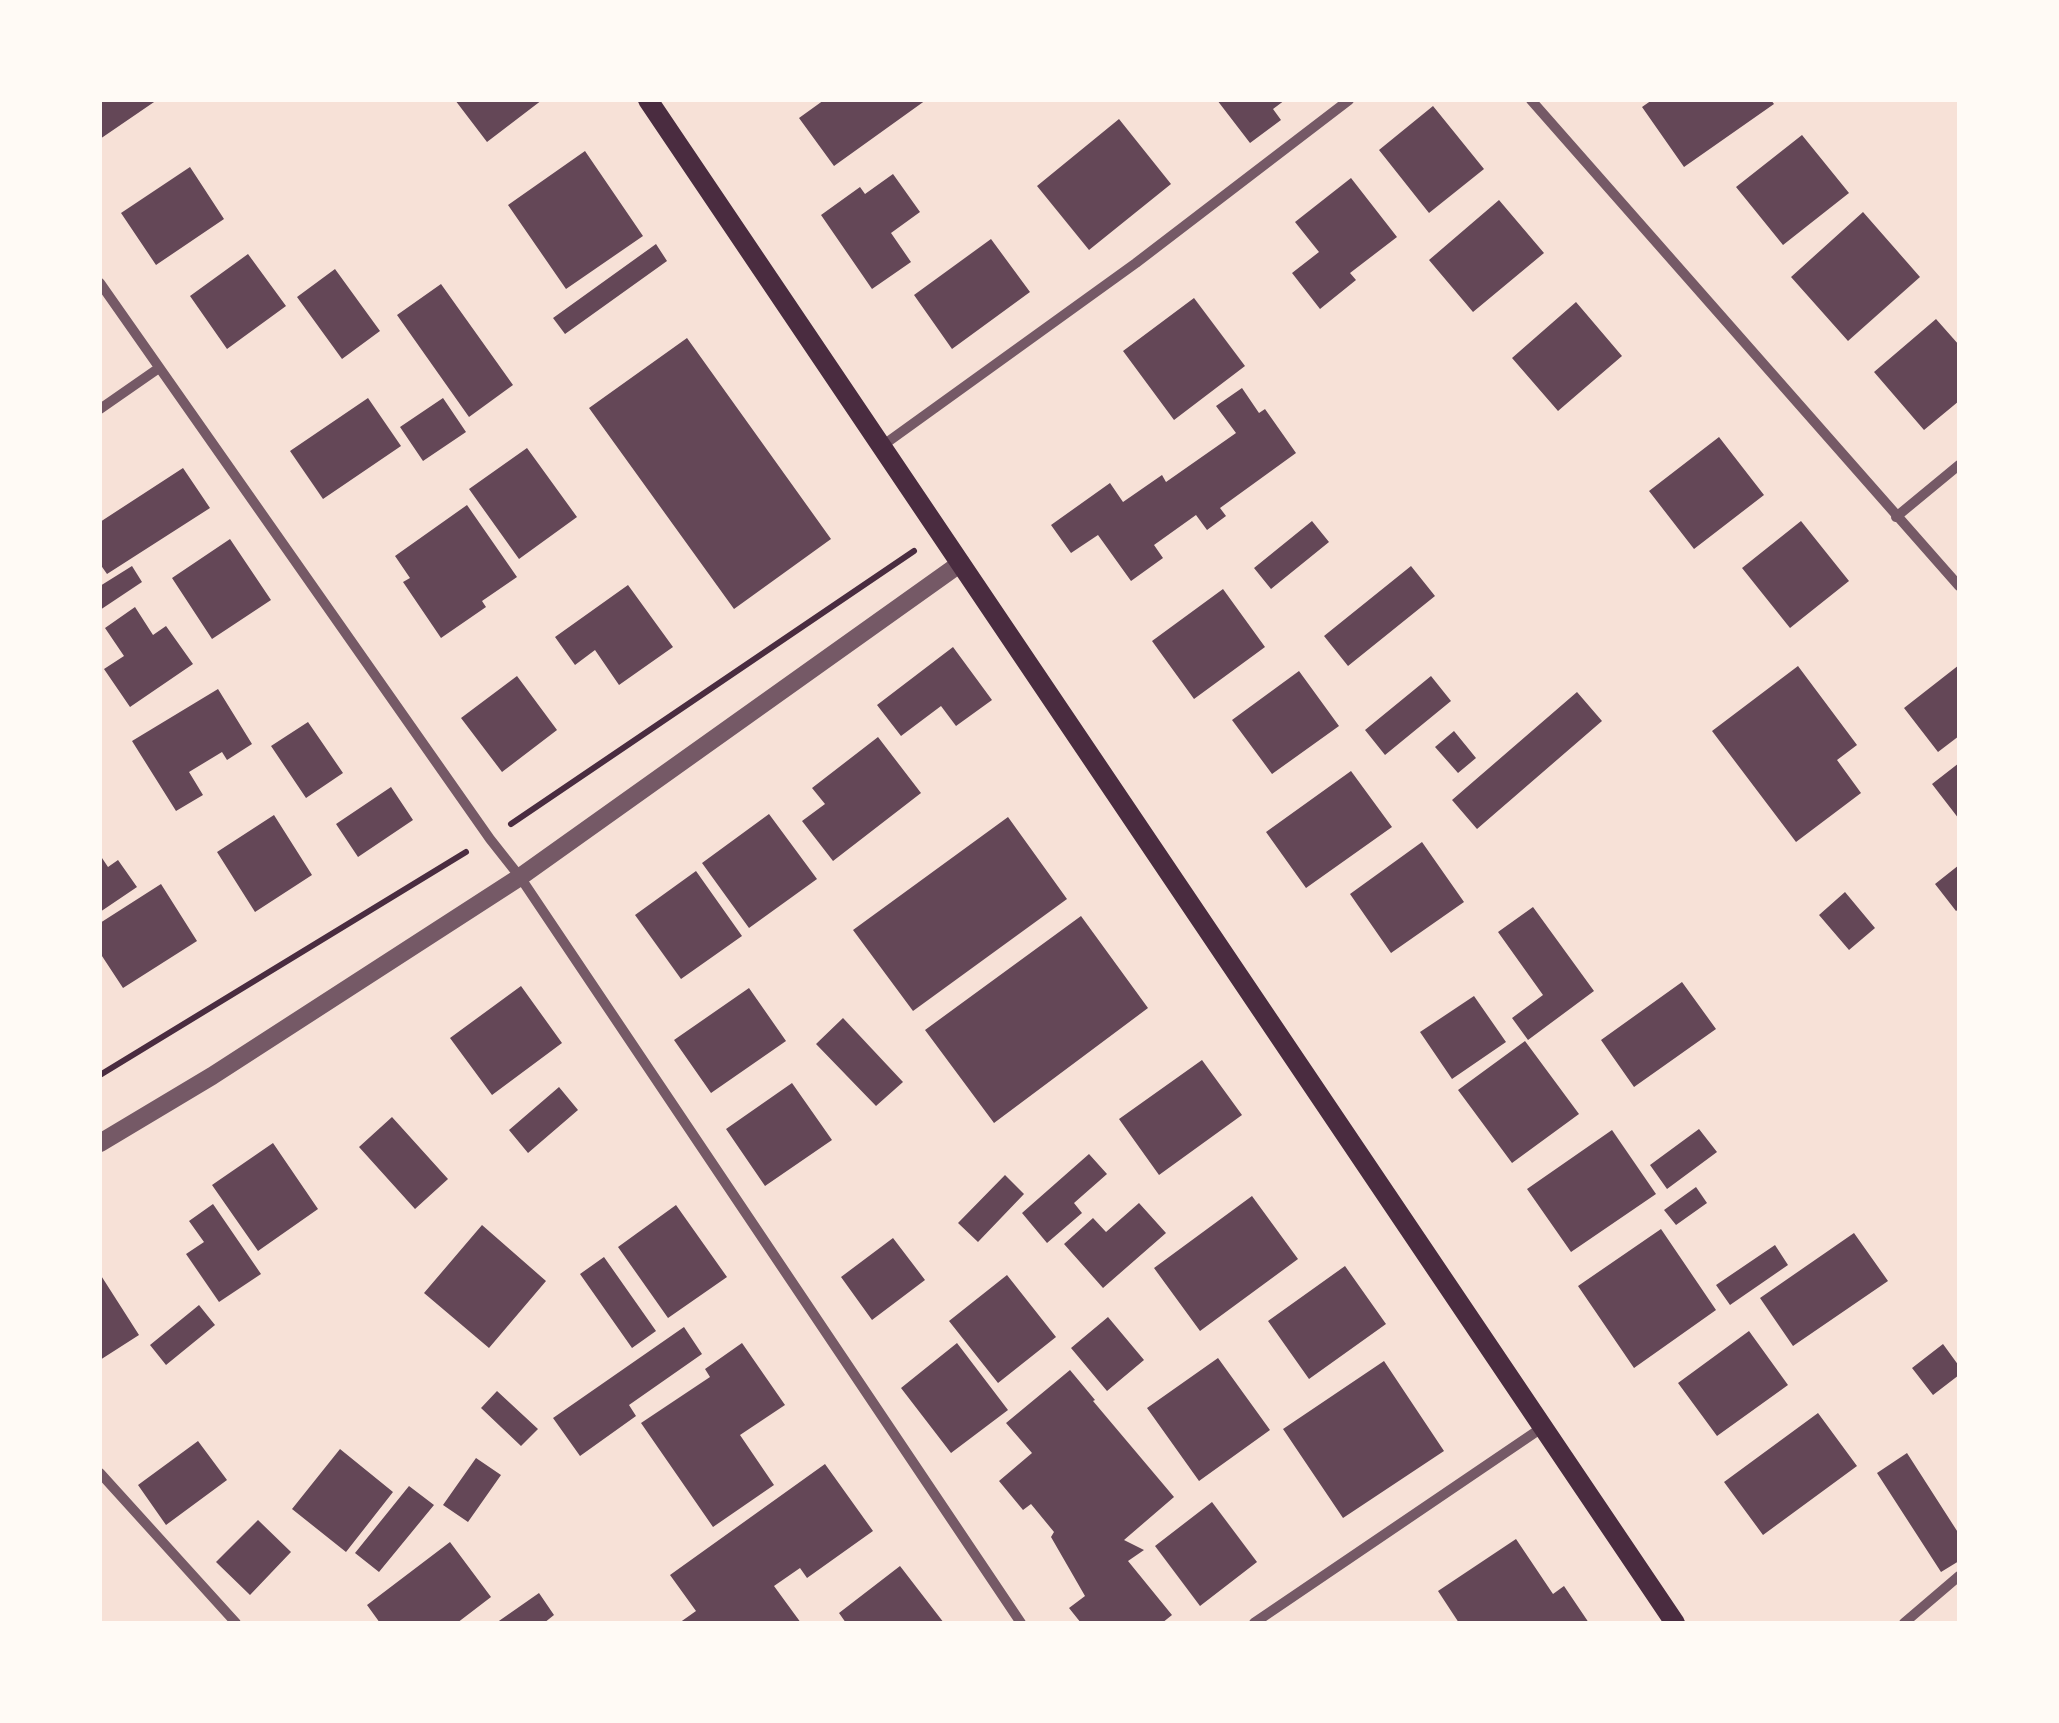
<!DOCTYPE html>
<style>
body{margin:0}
#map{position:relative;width:2059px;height:1723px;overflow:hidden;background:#f7e1d7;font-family:Figtree,sans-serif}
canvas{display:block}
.frame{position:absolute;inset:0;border:102px solid #fffaf5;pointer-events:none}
</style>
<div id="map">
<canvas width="2059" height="1723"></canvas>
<div class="frame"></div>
</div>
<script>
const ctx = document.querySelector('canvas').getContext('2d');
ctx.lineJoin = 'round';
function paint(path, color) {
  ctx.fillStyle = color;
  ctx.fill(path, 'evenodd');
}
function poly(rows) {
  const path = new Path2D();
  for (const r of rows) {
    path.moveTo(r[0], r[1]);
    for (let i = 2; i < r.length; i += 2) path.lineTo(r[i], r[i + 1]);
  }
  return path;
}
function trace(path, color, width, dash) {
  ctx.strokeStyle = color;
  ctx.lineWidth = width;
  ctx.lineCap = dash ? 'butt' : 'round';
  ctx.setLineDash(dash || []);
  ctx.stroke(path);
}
const building = poly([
 [100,100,157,100,100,139],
 [455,100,542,100,487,142],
 [824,100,926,100,834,166,799,118],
 [1217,100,1285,100,1273,109,1281,120,1250,143],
 [1652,100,1771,100,1774,104,1684,167,1642,107],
 [1433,106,1484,169,1429,213,1379,150],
 [1119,119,1171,184,1089,250,1037,186],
 [1802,135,1849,193,1783,245,1736,187],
 [585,151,643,236,566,289,508,205],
 [190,167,224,219,156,265,121,213],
 [893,174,920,212,891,233,911,262,872,289,821,215,860,187,865,194],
 [1351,178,1397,237,1350,273,1356,280,1320,309,1292,273,1319,252,1295,222],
 [1499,200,1544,253,1473,312,1429,260],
 [1863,212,1920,277,1848,341,1791,277],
 [991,239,1030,292,952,349,914,295],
 [656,244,667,261,565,334,553,318],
 [248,254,286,306,227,349,190,296],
 [335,269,380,331,342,359,297,297],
 [441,284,513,385,469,417,397,315],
 [1194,298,1245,366,1174,420,1123,351],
 [1576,302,1622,356,1558,411,1512,358],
 [1936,319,1959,345,1959,401,1924,430,1874,372],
 [687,338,831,539,734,609,589,408],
 [1242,388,1259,413,1265,409,1296,453,1220,508,1226,516,1207,530,1196,515,1154,545,1163,558,1131,581,1098,535,1071,553,1051,525,1110,483,1123,502,1162,475,1166,482,1236,433,1216,406],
 [368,398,401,446,323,499,290,451],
 [443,398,466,432,423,461,400,427],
 [1719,437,1764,495,1694,549,1649,491],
 [527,448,577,517,519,559,469,489],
 [183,468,210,508,107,574,100,564,100,522],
 [467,505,517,577,482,601,486,607,441,638,403,582,410,578,395,556],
 [1312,521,1329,542,1271,589,1254,568],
 [1801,521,1849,581,1790,628,1742,568],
 [230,539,271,600,212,639,172,578],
 [132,566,142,582,100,610,100,586],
 [1411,566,1435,596,1348,666,1324,636],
 [628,585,673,647,619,685,595,650,575,665,555,637],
 [1223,589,1265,647,1194,699,1152,641],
 [135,607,153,635,166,626,193,664,130,707,104,669,124,656,105,628],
 [953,647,992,700,956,726,941,706,901,736,877,705],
 [1959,665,1959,736,1938,752,1904,708],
 [1798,666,1857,745,1837,760,1861,793,1796,842,1712,731],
 [1299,671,1339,726,1272,774,1232,720],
 [517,676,557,730,502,772,461,718],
 [1431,676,1451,701,1385,755,1365,730],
 [218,689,252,744,227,760,222,752,189,772,203,795,176,811,132,741],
 [1577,692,1602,721,1477,829,1452,800],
 [308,722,343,773,306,798,271,746],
 [1454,731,1476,758,1458,773,1435,747],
 [878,737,921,793,833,861,802,821,825,804,812,788],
 [1959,763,1959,819,1932,784],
 [1351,771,1392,827,1306,888,1266,832],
 [391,787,413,820,358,857,336,824],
 [769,814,817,879,749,928,702,863],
 [274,815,312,875,255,912,217,852],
 [1008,817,1067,899,913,1011,853,930],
 [1422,842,1464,902,1391,953,1350,894],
 [100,855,108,867,118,860,137,887,100,912],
 [1959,865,1959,909,1956,911,1935,884],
 [696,871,742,936,681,979,635,915],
 [161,884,197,941,123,988,100,953,100,923],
 [1845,892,1875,928,1849,950,1819,915],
 [1533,907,1594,991,1528,1040,1512,1018,1543,995,1498,932],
 [1081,916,1148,1008,994,1123,925,1030],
 [1682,982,1716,1029,1634,1087,1601,1040],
 [521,986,562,1043,492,1095,450,1038],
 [749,988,786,1041,711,1093,674,1040],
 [1474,996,1506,1042,1452,1079,1420,1032],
 [843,1018,903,1082,876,1106,816,1044],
 [1525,1041,1579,1114,1512,1163,1458,1090],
 [1202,1060,1242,1115,1159,1175,1119,1119],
 [792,1083,832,1140,765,1186,726,1129],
 [559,1087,578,1110,528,1153,509,1130],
 [392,1117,448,1179,415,1209,359,1147],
 [1699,1129,1717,1152,1667,1189,1650,1165],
 [1612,1130,1656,1194,1571,1252,1527,1189],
 [273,1143,318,1209,258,1251,212,1185],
 [1089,1154,1107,1174,1074,1203,1082,1213,1047,1243,1022,1213],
 [1005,1175,1024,1194,978,1242,958,1223],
 [1696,1187,1707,1203,1676,1225,1664,1210],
 [1252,1196,1298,1259,1200,1331,1154,1268],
 [1139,1203,1166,1233,1103,1288,1064,1244,1093,1218,1106,1232],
 [213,1204,261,1274,219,1302,186,1254,204,1242,189,1221],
 [676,1205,727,1277,668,1318,618,1247],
 [482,1225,546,1281,489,1348,424,1293],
 [1661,1229,1716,1310,1634,1368,1578,1286],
 [1854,1233,1888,1281,1793,1346,1760,1298],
 [893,1238,925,1280,872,1320,841,1277],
 [1775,1245,1788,1265,1730,1305,1716,1285],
 [604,1257,656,1331,632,1348,580,1274],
 [1345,1266,1386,1324,1309,1379,1268,1321],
 [100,1274,139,1335,100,1360],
 [1007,1275,1056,1337,998,1383,949,1321],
 [199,1305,215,1325,166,1365,150,1345],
 [1108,1317,1144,1360,1107,1391,1071,1348],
 [684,1327,702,1354,629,1405,636,1416,580,1456,553,1418],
 [1749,1331,1788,1385,1717,1436,1678,1383],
 [742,1343,785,1405,740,1435,774,1485,713,1527,641,1423,710,1377,705,1369],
 [957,1343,1008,1410,951,1453,901,1388],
 [1943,1344,1959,1366,1959,1375,1933,1395,1912,1368],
 [1218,1358,1270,1430,1199,1481,1147,1408],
 [1384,1361,1444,1451,1343,1518,1283,1429],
 [1070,1370,1095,1400,1093,1401,1174,1497,1124,1540,1144,1550,1128,1561,1172,1615,1162,1623,1081,1623,1069,1608,1085,1596,1051,1537,1054,1532,1031,1504,1023,1510,999,1481,1032,1453,1006,1423],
 [497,1391,538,1429,521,1446,481,1408],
 [1818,1413,1857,1466,1763,1535,1724,1482],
 [198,1441,227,1480,166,1525,138,1485],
 [340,1449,393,1492,346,1552,292,1509],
 [1907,1453,1959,1534,1959,1561,1941,1572,1877,1473],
 [476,1458,501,1475,468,1522,443,1505],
 [825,1464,873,1531,807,1578,800,1568,774,1586,801,1623,679,1623,696,1611,670,1575],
 [409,1486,434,1505,379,1572,355,1553],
 [1212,1502,1257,1562,1200,1606,1155,1546],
 [258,1520,291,1552,250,1595,216,1562],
 [1516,1539,1553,1594,1564,1586,1589,1623,1459,1623,1438,1591],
 [450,1542,491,1597,457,1623,380,1623,367,1605],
 [900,1566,944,1623,846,1623,839,1613],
 [539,1593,554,1615,544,1623,496,1623]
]);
const path = poly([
 [511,824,914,551],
 [100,1075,466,852]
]);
const minor = poly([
 [1531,100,1959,586],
 [100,283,490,839,520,877,1021,1623],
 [100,409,159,368],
 [882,446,1136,263,1349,100],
 [1896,517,1959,465],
 [100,1473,236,1623],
 [1254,1623,1543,1427],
 [1904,1623,1959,1576]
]);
const tertiary = poly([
 [100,1143,212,1076,520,877,961,563]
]);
const secondary = poly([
 [648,100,1675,1623]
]);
paint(building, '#644757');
trace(path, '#4a2c40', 6);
trace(minor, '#755966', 10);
trace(tertiary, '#755966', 18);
trace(secondary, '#4a2c40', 20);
</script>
